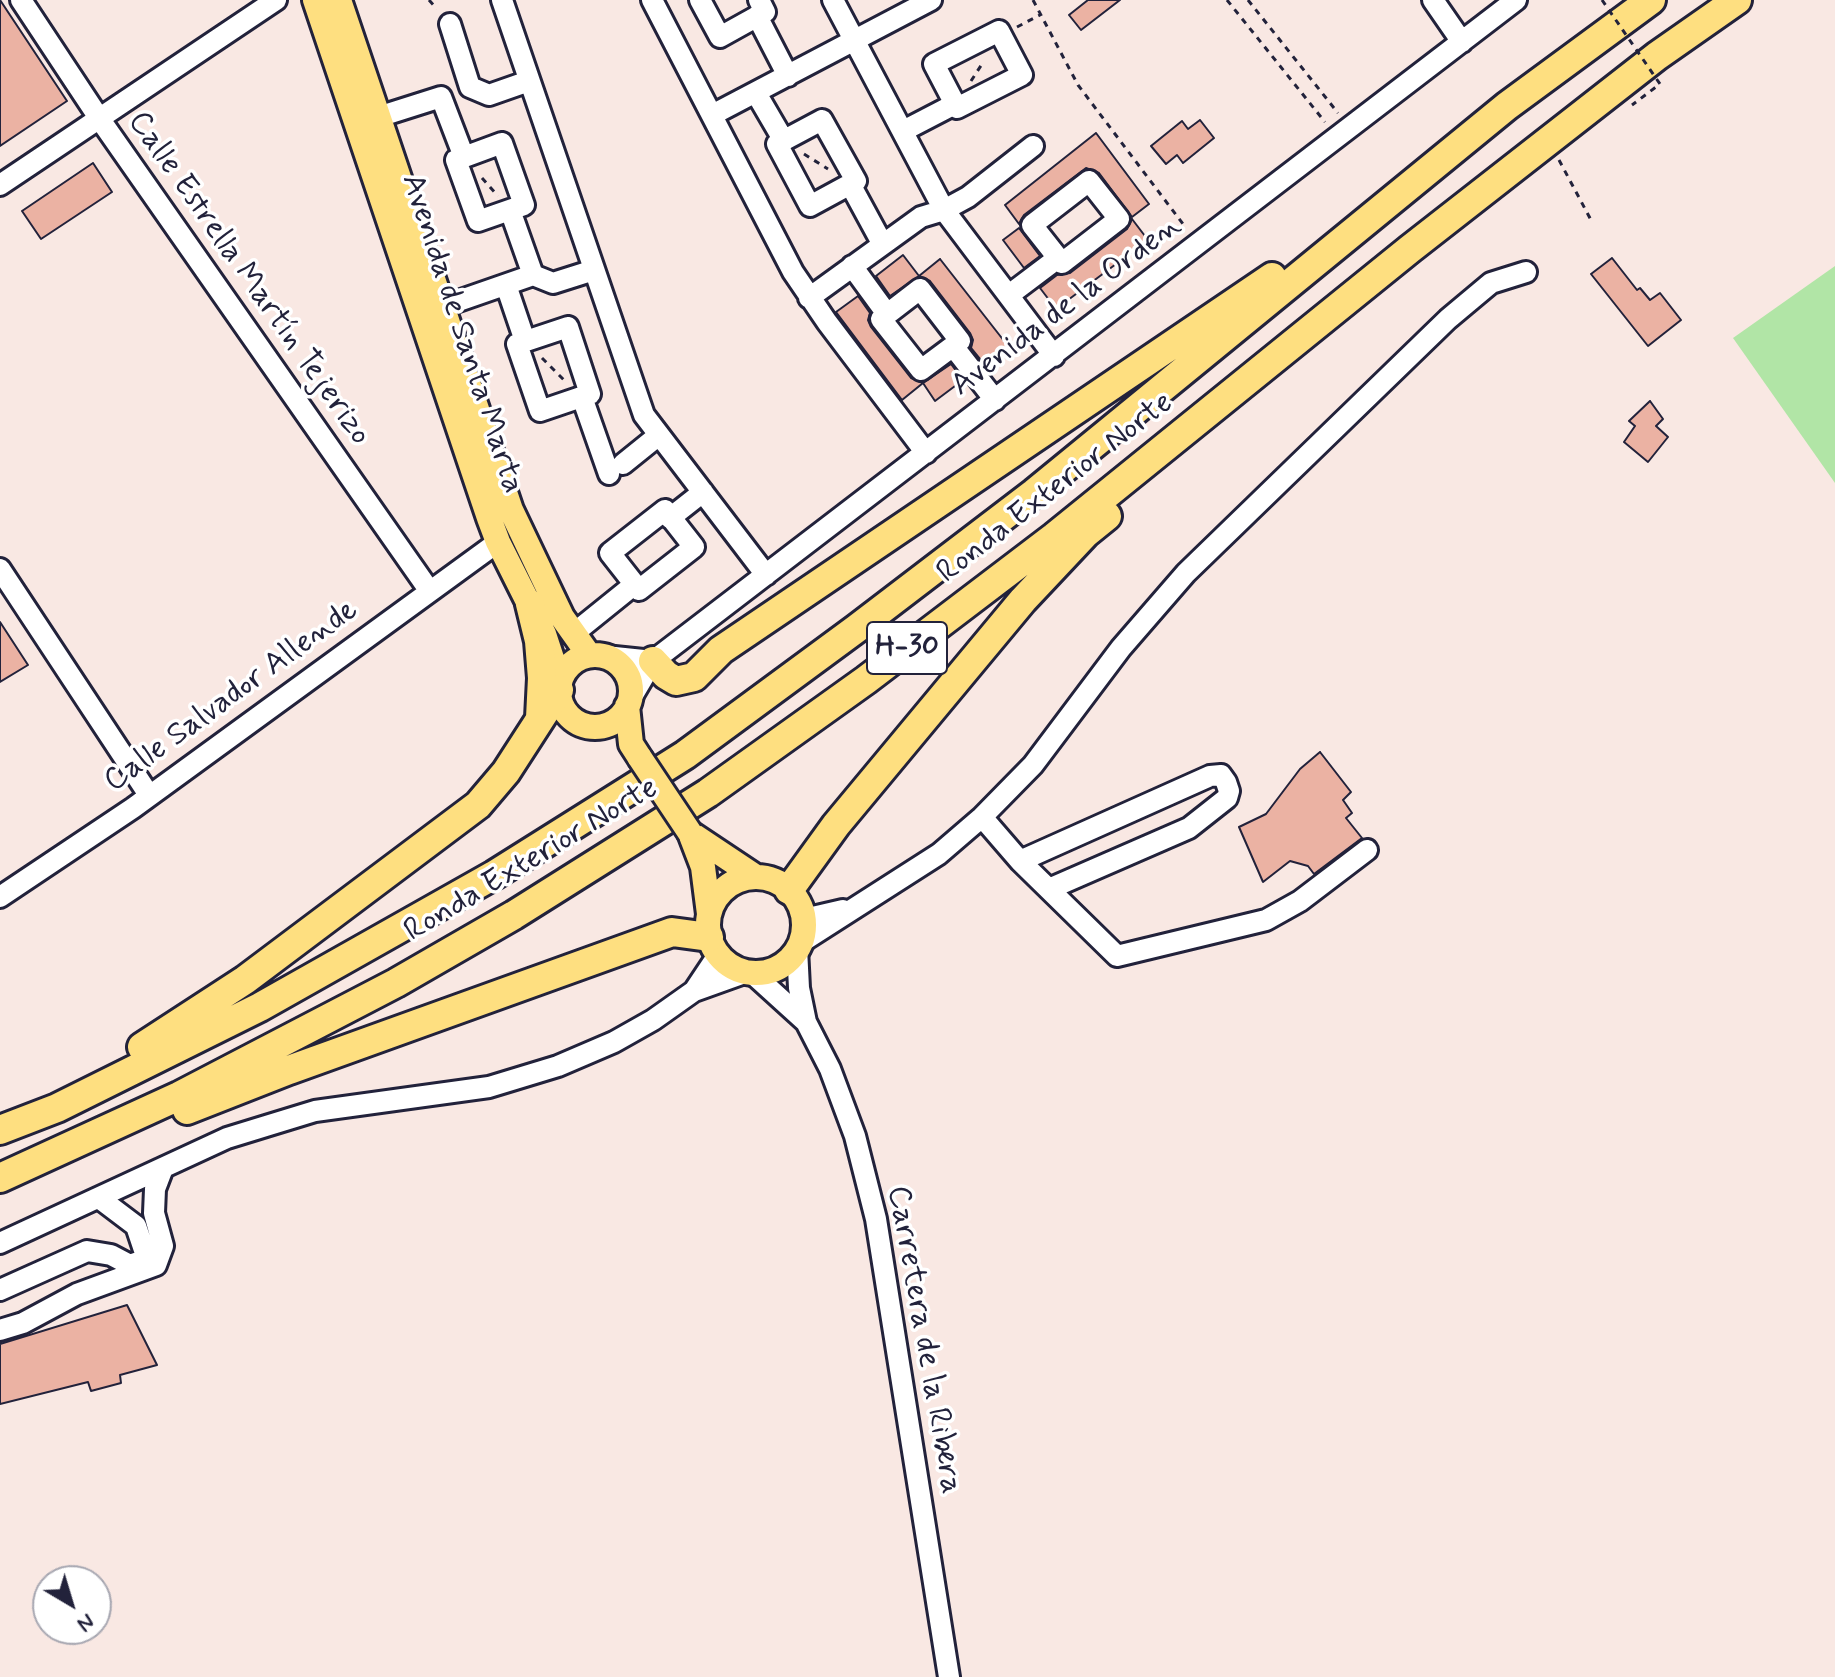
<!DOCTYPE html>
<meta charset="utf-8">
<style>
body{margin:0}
#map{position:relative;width:1835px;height:1677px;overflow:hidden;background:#f9e8e3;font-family:Mynerve,sans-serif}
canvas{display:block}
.north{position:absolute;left:32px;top:1565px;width:80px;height:80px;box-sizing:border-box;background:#fff;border:2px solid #a7a7b1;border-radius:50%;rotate:142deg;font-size:22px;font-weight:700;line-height:32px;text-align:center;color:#22223b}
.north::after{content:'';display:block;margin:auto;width:28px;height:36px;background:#22223b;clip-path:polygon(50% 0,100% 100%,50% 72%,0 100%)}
</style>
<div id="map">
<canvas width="1835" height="1677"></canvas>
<div class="north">N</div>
</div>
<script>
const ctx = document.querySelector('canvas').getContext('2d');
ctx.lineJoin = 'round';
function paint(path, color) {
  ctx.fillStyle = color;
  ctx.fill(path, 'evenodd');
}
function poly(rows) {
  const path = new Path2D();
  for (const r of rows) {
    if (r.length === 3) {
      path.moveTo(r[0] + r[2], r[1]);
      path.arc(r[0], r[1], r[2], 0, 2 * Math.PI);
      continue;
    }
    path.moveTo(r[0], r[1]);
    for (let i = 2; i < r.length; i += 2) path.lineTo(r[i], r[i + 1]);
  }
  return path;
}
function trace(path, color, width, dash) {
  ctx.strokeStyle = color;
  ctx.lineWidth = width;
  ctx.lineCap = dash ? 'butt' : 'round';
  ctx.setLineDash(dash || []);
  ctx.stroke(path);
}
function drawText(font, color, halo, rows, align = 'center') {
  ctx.font = font + ' Mynerve,sans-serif';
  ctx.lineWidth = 7;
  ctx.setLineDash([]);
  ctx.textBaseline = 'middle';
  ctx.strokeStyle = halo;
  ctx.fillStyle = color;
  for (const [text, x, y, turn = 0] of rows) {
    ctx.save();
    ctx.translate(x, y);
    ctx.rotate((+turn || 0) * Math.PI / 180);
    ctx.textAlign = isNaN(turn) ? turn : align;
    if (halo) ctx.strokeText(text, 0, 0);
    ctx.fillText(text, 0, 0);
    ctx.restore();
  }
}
const green = poly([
 [1835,266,1835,483,1733,338]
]);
const building = poly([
 [0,0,67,101,0,146,0,0],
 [1088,0,1120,0,1081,30,1069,15,1088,0],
 [1200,120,1214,138,1183,163,1177,155,1166,164,1151,146,1182,121,1188,129,1200,120],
 [1096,133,1149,204,1132,217,1099,173,1086,168,1024,215,1019,224,1005,205,1096,133],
 [93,163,112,192,41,239,22,211,93,163],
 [1132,219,1148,240,1056,309,1040,288,1057,275,1070,273,1127,229,1132,219],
 [1019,228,1040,256,1024,268,1003,240,1019,228],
 [903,255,919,276,890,296,876,276,903,255],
 [1612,258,1637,290,1640,288,1650,300,1660,293,1681,320,1648,346,1591,274,1612,258],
 [940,259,1008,346,984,364,971,348,973,340,970,333,930,281,919,276,940,259],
 [858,296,870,313,868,320,871,327,911,378,923,383,902,400,836,312,858,296],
 [951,364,963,380,935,401,923,383,951,364],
 [1650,401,1663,419,1656,426,1668,437,1648,462,1624,442,1635,426,1629,421,1650,401],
 [0,622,28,665,0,682,0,622],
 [1320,752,1351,792,1343,800,1352,813,1346,818,1362,838,1314,874,1308,866,1290,861,1263,882,1239,827,1266,814,1300,769,1320,752],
 [127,1305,157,1365,120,1375,121,1383,91,1391,88,1382,0,1404,0,1344,127,1305]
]);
const path = poly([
 [429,0,437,9],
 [1033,0,1078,85,1183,224],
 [1227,0,1325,122],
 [1248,0,1338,113],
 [1017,27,1040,15],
 [971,81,984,61],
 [804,154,828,169],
 [1559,160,1591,220],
 [482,178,498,196],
 [542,358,565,381]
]);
const minor = poly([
 [21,0,99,118,429,590],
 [502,0,644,415,766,575],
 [652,0,793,272,827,322,926,453],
 [700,0,720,37,765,12,759,0],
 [833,0,944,210,1054,356],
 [1433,0,1462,42],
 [757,16,788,76],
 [450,24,470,87,489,95,529,81],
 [999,31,1022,75,957,108,934,64,999,31],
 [756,93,784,141],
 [712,115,931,0],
 [378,117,441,97,464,157],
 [822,120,856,181,810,206,777,144,822,120],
 [903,131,955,104],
 [502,143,524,205,478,221,456,160,502,143],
 [1089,181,1119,219,1062,263,1032,225,1089,181],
 [850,184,882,243],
 [0,185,276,0],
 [510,210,533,275],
 [852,266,887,314],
 [533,275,553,283,594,270],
 [506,285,525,341],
 [920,289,960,341,921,370,881,319,920,289],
 [1009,295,1058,258],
 [809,298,921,217,944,210,968,197,1033,146],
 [441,307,533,275],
 [568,327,590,394,540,411,517,344,568,327],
 [953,346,995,400],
 [582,397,609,474],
 [623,464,659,435],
 [665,510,694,547,639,590,610,553,665,510],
 [670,518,703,492],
 [0,569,149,795],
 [573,634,635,584],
 [605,656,653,661],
 [630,700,653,661,1516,0],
 [982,817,1020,861,1117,956,1266,920,1300,901,1367,850],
 [1020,861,1210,776,1221,775,1226,782,1229,791,1227,798,1189,828,1049,889],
 [0,897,133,808,498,542],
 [804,919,843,910],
 [800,943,939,854,982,817,1033,765,1121,648,1186,573,1448,319,1491,283,1526,272],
 [797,948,799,988,806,1022,830,1069,855,1136,876,1219,949,1677],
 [752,973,806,1022],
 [694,991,718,955],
 [0,1243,227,1138,266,1126,315,1111,489,1087,558,1066,614,1042,653,1020,694,991,747,972],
 [0,1290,87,1251,111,1255,130,1265,147,1259,136,1226,99,1198],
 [0,1330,23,1323,77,1294,156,1265,163,1246,154,1213,155,1189,163,1168]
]);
const major = poly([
 [315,0,489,518,498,542,544,634,560,683],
 [339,0,511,510,562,617,589,655],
 [595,691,36],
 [627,706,631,744,640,758],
 [690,833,703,867,709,914],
 [690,833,756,877],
 [756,925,48]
]);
const highway = poly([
 [530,604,539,641,542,678,540,718],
 [653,661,666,675,676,681,694,677,721,650,1272,277],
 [789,890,836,825,1023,600,1086,533,1107,516],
 [142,1047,245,980,478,805,506,772,559,690],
 [187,1110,289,1070,672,932,709,937],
 [0,1130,57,1108,260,1007,494,875,685,755,856,629,1034,493,1507,106,1651,0],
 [0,1178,179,1096,396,983,514,915,708,793,866,680,1054,537,1410,249,1657,56,1737,0]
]);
const pathBridge = poly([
 [1602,0,1660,84,1632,105]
]);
const majorBridge = poly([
 [640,758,690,833]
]);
const shields = [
 [907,648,80]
];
const shieldNames = [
 ["H-30",907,648]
];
const streetNames = [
 ["Calle Estrella Martín Tejerizo",248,279,55],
 ["Avenida de la Orden",1067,307,-37],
 ["Avenida de Santa Marta",461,334,72],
 ["Ronda Exterior Norte",1056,489,-38],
 ["Calle Salvador Allende",232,697,-36],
 ["Ronda Exterior Norte",532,861,-31],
 ["Carretera de la Ribera",923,1340,80]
];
paint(green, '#b1e5a6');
paint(building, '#ebb2a3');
trace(building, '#22223b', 2);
trace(minor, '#22223b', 26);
trace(major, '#22223b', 30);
trace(highway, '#22223b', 34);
trace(path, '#22223b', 3, [6, 6]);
trace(minor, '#fff', 20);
trace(major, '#fedf80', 24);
trace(highway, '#fedf80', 28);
trace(majorBridge, '#22223b', 30, []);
trace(pathBridge, '#22223b', 3, [6, 6]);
trace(majorBridge, '#fedf80', 24);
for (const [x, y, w] of shields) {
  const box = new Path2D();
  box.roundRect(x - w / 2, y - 26, w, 52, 6);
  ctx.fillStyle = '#fff';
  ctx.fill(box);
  trace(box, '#22223b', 2);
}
drawText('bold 30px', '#22223b', null, shieldNames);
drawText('32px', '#22223b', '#fff', streetNames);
</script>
